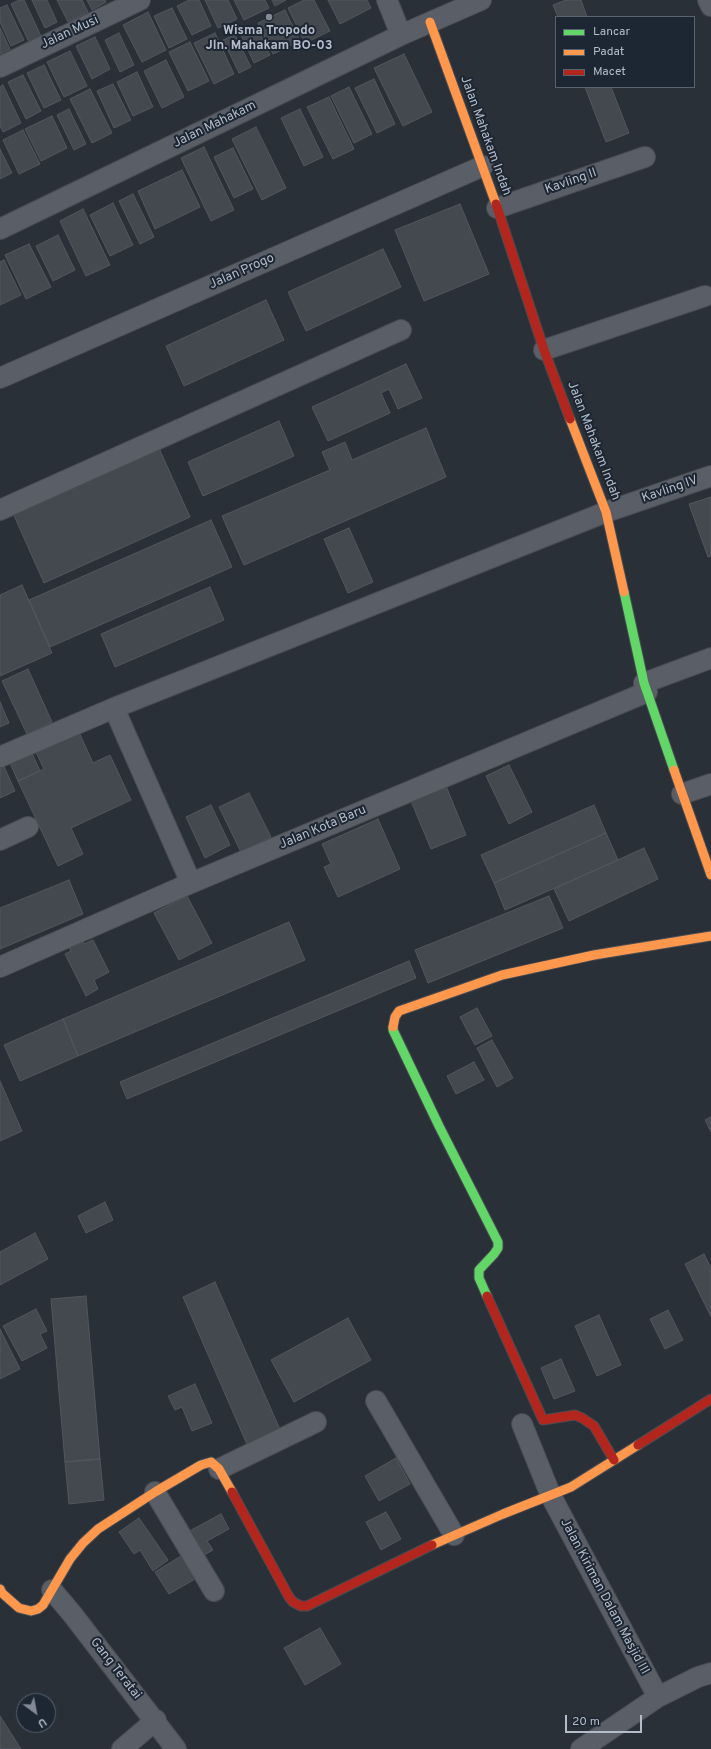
<!DOCTYPE html>
<style>
body{margin:0}
#map{position:relative;width:711px;height:1749px;overflow:hidden;background:#2a3038;font-family:Overpass,sans-serif}
canvas{display:block}
.legend{position:absolute;left:555px;top:16px;width:140px;height:72px;box-sizing:border-box;background:#1d2633;border:1px solid #59626f;margin:0;padding:5px 7px;list-style:none;font-size:12px;color:#b4bcc9}
.legend li{display:flex;align-items:center;gap:8px;height:20px}
.legend b{width:20px;border:1px solid #59626f}
.north{position:absolute;left:16px;top:1693px;width:40px;height:40px;box-sizing:border-box;background:#1d2633;border:1px solid #59626f;border-radius:50%;rotate:148deg;font-size:11px;font-weight:700;line-height:16px;text-align:center;color:#b4bcc9}
.north::after{content:'';display:block;margin:auto;width:14px;height:18px;background:#848b96;clip-path:polygon(50% 0,100% 100%,50% 72%,0 100%)}
.scale{position:absolute;left:565px;top:1715px;width:77px;height:18px;box-sizing:border-box;border:2px solid #b4bcc9;border-top:0;padding-left:5px;font-size:12px;line-height:14px;white-space:nowrap;color:#b4bcc9;-webkit-text-stroke:3px #1d2633;paint-order:stroke}
</style>
<div id="map">
<canvas width="711" height="1749"></canvas>
<ul class="legend">
<li><b style="height:5px;background:#63d668"></b>Lancar</li>
<li><b style="height:5px;background:#ff974d"></b>Padat</li>
<li><b style="height:5px;background:#b3261e"></b>Macet</li>
</ul>
<div class="north">U</div>
<div class="scale">20 m</div>
</div>
<script>
const ctx = document.querySelector('canvas').getContext('2d');
ctx.lineJoin = 'round';
function paint(path, color) {
  ctx.fillStyle = color;
  ctx.fill(path, 'evenodd');
}
function poly(rows) {
  const path = new Path2D();
  for (const r of rows) {
    path.moveTo(r[0], r[1]);
    for (let i = 2; i < r.length; i += 2) path.lineTo(r[i], r[i + 1]);
  }
  return path;
}
function trace(path, color, width, dash) {
  ctx.strokeStyle = color;
  ctx.lineWidth = width;
  ctx.lineCap = dash ? 'butt' : 'round';
  ctx.setLineDash(dash || []);
  ctx.stroke(path);
}
function drawText(font, color, halo, rows, align = 'center') {
  ctx.font = font + ' Overpass,sans-serif';
  ctx.lineWidth = 4;
  ctx.setLineDash([]);
  ctx.textBaseline = 'middle';
  ctx.strokeStyle = halo;
  ctx.fillStyle = color;
  for (const [text, x, y, turn = 0] of rows) {
    ctx.save();
    ctx.translate(x, y);
    ctx.rotate((+turn || 0) * Math.PI / 180);
    ctx.textAlign = isNaN(turn) ? turn : align;
    if (halo) ctx.strokeText(text, 0, 0);
    ctx.fillText(text, 0, 0);
    ctx.restore();
  }
}
const building = poly([
 [19,0,24,0,41,36,29,42,11,4,19,0],
 [32,0,47,0,57,22,45,28,32,0],
 [57,0,82,0,88,12,68,22,57,0],
 [87,0,105,0,106,2,92,10,87,0],
 [189,0,199,0,211,26,192,35,177,6,189,0],
 [205,0,228,0,237,19,218,28,205,0],
 [234,0,265,0,269,8,244,20,234,0],
 [272,0,286,0,275,6,272,0],
 [304,0,314,0,330,31,305,43,288,8,304,0],
 [328,0,367,0,371,8,340,24,328,0],
 [566,0,581,0,587,17,558,17,553,5,566,0],
 [7,5,24,40,11,46,0,22,0,8,7,5],
 [172,8,187,39,169,48,154,16,172,8],
 [285,10,300,41,273,54,258,23,285,10],
 [148,12,166,50,142,62,123,25,148,12],
 [257,27,270,55,254,63,241,35,257,27],
 [0,28,10,49,0,54,0,28],
 [119,33,134,65,120,72,105,40,119,33],
 [215,33,234,74,214,84,194,43,215,33],
 [235,35,251,67,239,73,223,40,235,35],
 [95,37,110,69,92,79,76,46,95,37],
 [190,42,209,81,188,91,169,52,190,42],
 [70,51,87,86,64,97,47,62,70,51],
 [404,54,432,112,403,126,374,68,404,54],
 [166,60,184,97,162,108,144,71,166,60],
 [44,65,61,100,44,108,27,73,44,65],
 [137,72,153,107,133,116,117,82,137,72],
 [23,75,41,111,26,119,8,82,23,75],
 [374,79,395,124,377,133,355,88,374,79],
 [113,84,131,120,114,128,97,91,113,84],
 [3,85,21,123,3,132,0,126,0,87,3,85],
 [349,87,372,134,354,143,331,96,349,87],
 [585,87,611,87,629,133,606,142,585,87],
 [90,89,112,133,92,143,70,99,90,89],
 [329,97,354,149,333,159,307,107,329,97],
 [69,109,86,144,74,150,57,115,69,109],
 [300,109,323,157,304,166,281,118,300,109],
 [52,116,67,148,41,161,25,129,52,116],
 [256,127,286,188,262,200,232,139,256,127],
 [23,130,40,164,19,174,3,140,23,130],
 [204,147,234,210,211,221,181,158,204,147],
 [233,148,253,189,234,198,214,157,233,148],
 [0,149,12,173,0,179,0,149],
 [182,170,200,207,155,229,138,191,182,170],
 [133,194,154,237,140,244,119,201,133,194],
 [113,203,133,245,110,256,90,215,113,203],
 [460,204,489,274,424,301,395,230,460,204],
 [83,209,110,265,86,276,60,221,83,209],
 [58,235,75,270,53,281,36,246,58,235],
 [29,244,51,287,26,299,5,255,29,244],
 [383,249,401,287,306,331,288,292,383,249],
 [4,260,21,295,0,305,0,262,4,260],
 [266,300,284,340,184,386,166,346,266,300],
 [406,364,422,398,398,409,389,389,381,393,390,413,328,441,312,407,406,364],
 [279,421,294,456,203,496,188,462,279,421],
 [426,428,446,477,244,565,222,516,330,470,322,452,345,442,352,460,426,428],
 [158,446,190,517,44,583,12,511,158,446],
 [711,497,711,556,708,557,689,504,711,497],
 [211,520,232,567,50,647,29,600,211,520],
 [349,528,373,582,348,593,324,539,349,528],
 [22,585,52,653,0,676,0,595,22,585],
 [210,587,224,620,115,667,101,634,210,587],
 [28,669,52,722,27,734,2,681,28,669],
 [0,702,9,723,0,727,0,702],
 [77,728,93,763,110,755,131,800,71,828,83,854,58,866,18,781,44,769,34,748,77,728],
 [31,751,40,771,18,781,9,761,31,751],
 [0,760,1,760,15,791,0,798,0,760],
 [509,765,532,812,509,824,486,776,509,765],
 [446,786,466,835,431,849,411,801,446,786],
 [249,793,271,837,241,852,219,807,249,793],
 [211,805,230,845,205,858,186,817,211,805],
 [594,805,606,833,494,883,481,855,594,805],
 [378,819,400,869,338,897,324,867,331,864,322,844,378,819],
 [606,833,618,860,505,910,494,883,606,833],
 [644,848,658,879,569,921,554,889,644,848],
 [69,880,83,914,0,949,0,908,69,880],
 [187,896,212,943,179,960,154,913,187,896],
 [549,896,563,928,428,983,415,950,549,896],
 [289,922,305,960,78,1056,63,1019,289,922],
 [82,940,84,944,93,940,109,972,94,980,98,989,86,996,65,954,71,951,69,947,82,940],
 [409,961,416,978,127,1099,120,1082,409,961],
 [477,1008,492,1036,475,1045,460,1017,477,1008],
 [63,1019,78,1056,20,1081,4,1045,63,1019],
 [492,1040,513,1078,497,1087,477,1048,492,1040],
 [474,1062,484,1080,456,1094,447,1076,474,1062],
 [0,1081,22,1131,0,1141,0,1081],
 [711,1117,711,1132,705,1120,711,1117],
 [105,1202,113,1220,86,1233,78,1216,105,1202],
 [35,1233,48,1259,0,1285,0,1252,35,1233],
 [704,1254,711,1268,711,1317,685,1264,704,1254],
 [215,1282,282,1434,249,1449,183,1297,215,1282],
 [86,1296,100,1459,65,1462,51,1299,86,1296],
 [36,1309,47,1331,40,1334,47,1348,22,1361,3,1326,36,1309],
 [668,1310,683,1340,665,1349,650,1319,668,1310],
 [599,1315,621,1365,597,1376,575,1326,599,1315],
 [348,1318,371,1360,294,1402,271,1360,348,1318],
 [0,1329,20,1369,0,1379,0,1329],
 [561,1359,575,1391,554,1399,541,1368,561,1359],
 [195,1384,212,1423,192,1431,182,1407,175,1410,168,1396,195,1384],
 [396,1458,410,1484,379,1501,365,1476,396,1458],
 [100,1459,104,1500,69,1504,65,1462,100,1459],
 [386,1512,401,1539,381,1550,366,1522,386,1512],
 [221,1514,229,1529,207,1541,213,1550,197,1559,184,1534,221,1514],
 [139,1518,168,1560,153,1571,140,1550,134,1554,119,1532,139,1518],
 [181,1556,195,1579,169,1594,155,1572,181,1556],
 [320,1628,341,1664,305,1685,284,1648,320,1628],
 [0,1716,21,1749,0,1749,0,1716]
]);
const street = poly([
 [387,0,401,35],
 [708,0,711,6],
 [0,67,140,0],
 [497,208,645,157],
 [0,229,401,35,481,0],
 [544,350,705,296],
 [0,378,483,166],
 [0,510,401,330],
 [644,683,711,658],
 [114,708,191,883],
 [0,757,114,708,606,512,711,476],
 [682,794,711,784],
 [0,840,28,827],
 [0,967,191,883,647,692],
 [376,1401,454,1535],
 [522,1424,551,1496,658,1697],
 [219,1469,316,1422],
 [155,1492,214,1591],
 [52,1590,73,1615,176,1749],
 [122,1749,156,1720],
 [581,1749,658,1697,698,1677,711,1673]
]);
const fast = poly([
 [624,592,644,683,674,770],
 [393,1027,393,1030,439,1126,498,1242,498,1248,494,1254,479,1270,479,1278,487,1296]
]);
const slow = poly([
 [430,22,496,204],
 [570,419,606,512,624,592],
 [674,770,711,875],
 [393,1027,395,1017,399,1011,502,975,594,955,711,936],
 [432,1545,503,1514,571,1487,638,1445],
 [0,1589,2,1593,19,1608,31,1611,38,1609,43,1605,70,1559,83,1543,98,1529,155,1492,201,1465,211,1462,219,1469,232,1492]
]);
const jam = poly([
 [496,204,544,350,570,419],
 [487,1296,543,1420,575,1415,582,1418,594,1426,614,1460],
 [638,1445,711,1399],
 [232,1492,289,1597,293,1602,301,1606,307,1606,432,1545]
]);
const markers = [
 [269,17,4,"#848b96"]
];
const poiNames = [
 ["Wisma Tropodo",269,31],
 ["Jln. Mahakam BO-03",269,46]
];
const streetNames = [
 ["Jalan Musi",70,33,-25],
 ["Jalan Mahakam",215,125,-26],
 ["Jalan Mahakam Indah",485,136,70],
 ["Kavling II",571,182,-19],
 ["Jalan Progo",242,272,-24],
 ["Jalan Mahakam Indah",593,441,69],
 ["Kavling IV",670,490,-19],
 ["Jalan Kota Baru",323,828,-23],
 ["Jalan Kiriman Dalam Masjid III",604,1597,62],
 ["Gang Teratai",115,1669,52]
];
paint(building, '#444950');
trace(building, '#52575f', 1);
trace(street, '#484c53', 22);
trace(fast, '#484c53', 11);
trace(slow, '#484c53', 11);
trace(jam, '#484c53', 11);
trace(street, '#5a5e66', 20);
trace(fast, '#63d668', 9);
trace(slow, '#ff974d', 9);
trace(jam, '#b3261e', 9);
for (const [x, y, r, color] of markers) {
  const dot = new Path2D();
  dot.arc(x, y, r, 0, 2 * Math.PI);
  ctx.fillStyle = color;
  ctx.fill(dot);
  trace(dot, '#1d2633', 1.5);
}
drawText('bold 13px', '#b4bcc9', '#1d2633', poiNames);
drawText('13px', '#b4bcc9', '#1d2633', streetNames);
</script>
